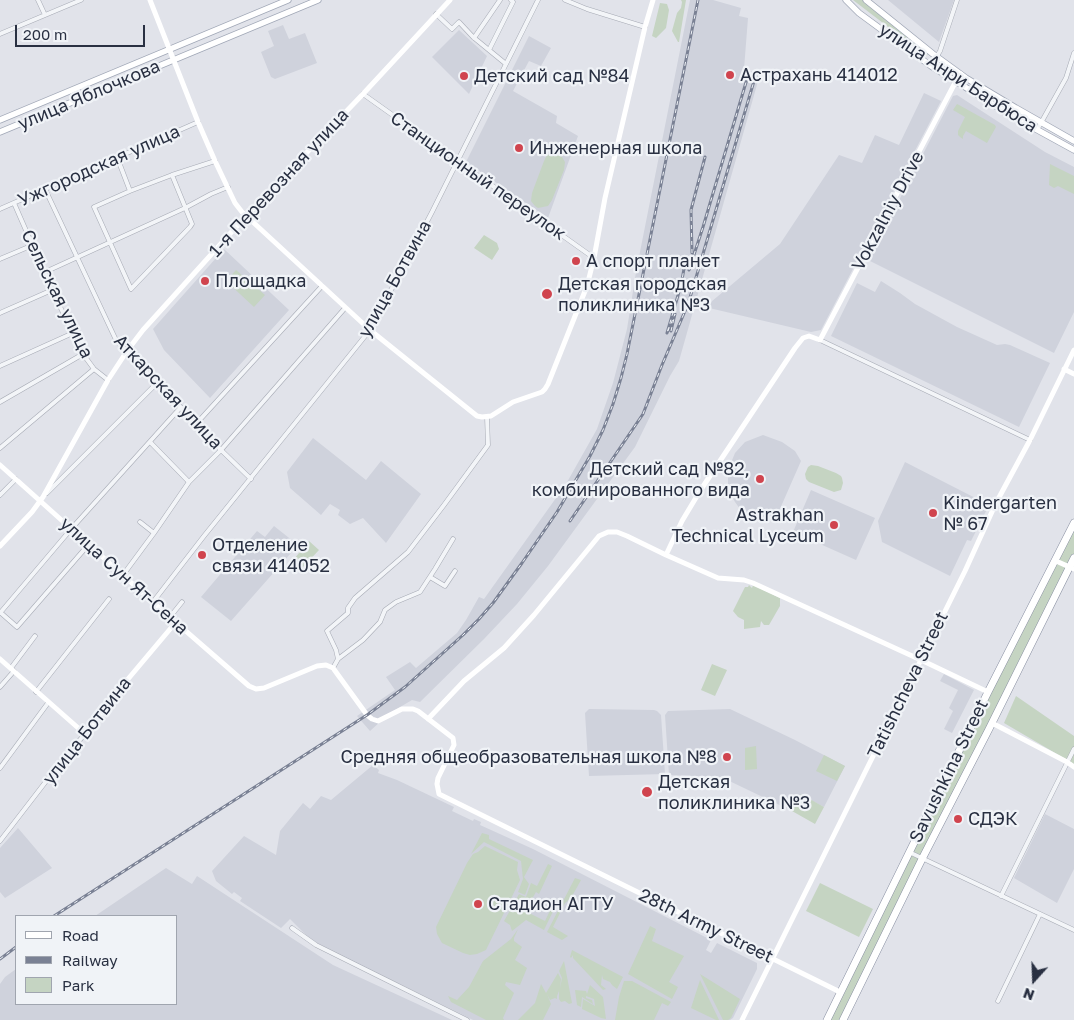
<!DOCTYPE html>
<meta charset="utf-8">
<style>
body{margin:0}
#map{position:relative;width:1074px;height:1020px;overflow:hidden;background:#e1e3ea;font-family:"Golos Text",sans-serif}
canvas{display:block}
.legend{position:absolute;left:15px;top:915px;width:162px;height:90px;box-sizing:border-box;background:#f0f3f7;border:1px solid #a0a5af;margin:0;padding:6px 9px;list-style:none;font-size:15px;color:#293042}
.legend li{display:flex;align-items:center;gap:10px;height:25px}
.legend b{width:25px;border:1px solid #a0a5af}
.north{position:absolute;left:1009px;top:955px;width:50px;height:50px;-webkit-text-stroke:4px #f0f3f7;paint-order:stroke;rotate:200deg;font-size:14px;font-weight:700;line-height:20px;text-align:center;color:#293042}
.north::after{content:'';display:block;margin:auto;width:18px;height:22px;background:#293042;clip-path:polygon(50% 0,100% 100%,50% 72%,0 100%)}
.scale{position:absolute;left:15px;top:25px;width:130px;height:22px;box-sizing:border-box;border:2px solid #293042;border-top:0;padding-left:6px;font-size:15px;line-height:18px;white-space:nowrap;color:#293042;-webkit-text-stroke:4px #f0f3f7;paint-order:stroke}
</style>
<div id="map">
<canvas width="1074" height="1020"></canvas>
<ul class="legend">
<li><b style="height:6px;background:#fff"></b>Road</li>
<li><b style="height:6px;background:#7a8194"></b>Railway</li>
<li><b style="height:14px;background:#c5d4c2"></b>Park</li>
</ul>
<div class="north">N</div>
<div class="scale">200 m</div>
</div>
<script>
const ctx = document.querySelector('canvas').getContext('2d');
ctx.lineJoin = 'round';
function paint(path, color) {
  ctx.fillStyle = color;
  ctx.fill(path, 'evenodd');
}
function poly(rows) {
  const path = new Path2D();
  for (const r of rows) {
    path.moveTo(r[0], r[1]);
    for (let i = 2; i < r.length; i += 2) path.lineTo(r[i], r[i + 1]);
  }
  return path;
}
function trace(path, color, width, dash) {
  ctx.strokeStyle = color;
  ctx.lineWidth = width;
  ctx.lineCap = dash ? 'butt' : 'round';
  ctx.setLineDash(dash || []);
  ctx.stroke(path);
}
function drawText(font, color, halo, rows, align = 'center') {
  ctx.font = font + ' "Golos Text",sans-serif';
  ctx.lineWidth = 4.5;
  ctx.setLineDash([]);
  ctx.textBaseline = 'middle';
  ctx.strokeStyle = halo;
  ctx.fillStyle = color;
  for (const [text, x, y, turn = 0] of rows) {
    ctx.save();
    ctx.translate(x, y);
    ctx.rotate((+turn || 0) * Math.PI / 180);
    ctx.textAlign = isNaN(turn) ? turn : align;
    if (halo) ctx.strokeText(text, 0, 0);
    ctx.fillText(text, 0, 0);
    ctx.restore();
  }
}
const built = poly([
 [690,0,713,0,741,8,739,16,748,18,744,69,760,74,679,361,670,376,635,447,548,566,517,604,484,639,420,702,412,700,390,713,370,731,357,716,395,690,386,677,410,662,416,668,457,633,466,620,479,597,484,599,566,484,597,429,613,383,627,329,636,272],
 [888,0,954,0,939,42],
 [283,25,289,39,305,33,317,63,275,79,271,77,261,52,274,46,268,31],
 [459,30,487,56,469,94,432,57],
 [529,36,551,48,541,66,529,61,513,91,557,116,556,123,578,136,548,218,466,162],
 [924,93,941,101,821,330,811,332,705,307,780,244,839,155,862,163,875,135,899,145],
 [957,95,1045,152,1074,167,1074,312,1054,353,868,260,953,96],
 [224,249,289,310,210,398,164,350,153,329],
 [881,281,900,293,915,304,957,327,997,345,1005,344,1010,345,1050,363,1019,427,831,336,857,283,875,292],
 [763,435,782,442,795,451,801,461,779,511,765,519,754,519,743,513,735,502,728,489,728,470,735,453,745,442],
 [313,438,366,480,381,461,421,494,386,543,363,518,350,524,338,515,340,510,330,504,321,515,290,488,287,472],
 [905,462,989,505,971,541,967,540,950,576,882,542,878,521],
 [811,490,875,518,856,560,793,532],
 [274,526,298,545,231,621,201,597,257,531,265,537],
 [944,674,974,690,952,733,944,729,953,711,949,708,958,690,940,681],
 [589,709,654,710,657,711,661,715,665,774,589,776,585,713],
 [730,709,795,740,845,766,824,807,801,795,792,811,721,777,669,775,665,715,668,711],
 [373,765,379,770,378,773,397,780,454,807,452,811,473,821,474,819,481,822,480,825,533,849,711,940,706,950,711,953,717,943,757,963,757,969,733,1018,730,1020,473,1020,400,984,374,973,310,939,290,919,281,928,240,901,242,898,234,892,232,894,216,881,212,871,244,836,276,855,280,831,303,803,310,809,321,796,331,800],
 [1045,814,1074,829,1074,869,1057,903,1014,878],
 [18,828,52,868,5,898,0,892,0,848],
 [166,868,192,884,197,876,333,965,452,1020,0,1020,0,984,5,977,16,969,16,1004,176,1004,176,916,95,916]
]);
const green = poly([
 [681,0,686,0,679,42,678,42,672,31,677,13,681,8,682,2],
 [853,0,864,0,928,54,926,56],
 [660,3,667,4,669,10,666,28,656,38,652,36],
 [957,104,959,105,995,125,996,127,987,143,966,131,963,136,963,139,960,137,958,135,958,131,965,117,953,110],
 [553,153,562,157,565,162,564,170,552,200,548,206,538,208,535,206,531,201,532,193,544,161,547,155],
 [1050,164,1074,176,1074,194,1058,186,1054,188,1049,185],
 [484,235,497,243,499,249,492,260,474,248],
 [236,270,265,295,254,307,226,281],
 [811,465,818,466,836,473,841,476,842,478,843,483,841,490,834,492,809,482,806,479,805,474,808,467],
 [1074,523,1074,558,842,1020,829,1020],
 [309,541,319,550,302,568,294,559],
 [749,585,752,588,753,585,780,598,780,606,769,625,764,625,761,621,760,627,744,629,744,620,738,617,733,611,745,587,748,587],
 [712,664,727,670,715,696,701,690],
 [1016,696,1074,736,1074,764,1004,723],
 [756,746,757,769,745,770,745,748],
 [824,755,845,766,837,781,816,771],
 [801,794,824,807,815,824,792,811],
 [482,833,489,835,489,839,533,860,524,877,529,884,525,895,518,892,523,879,521,861,484,842,471,854],
 [485,846,518,862,517,870,520,880,486,950,477,954,470,955,463,953,442,943,437,934,436,927,467,863,473,854,478,852],
 [548,864,552,866,539,894,536,892,525,911,545,921,555,900,558,901,544,930,526,920,512,931,510,925,504,921,512,907,521,909,525,897,520,908,513,905,519,894,526,897,531,883,537,886],
 [575,878,581,880,571,898,565,903,553,927,568,936,562,940,547,932],
 [820,883,873,909,859,937,806,911],
 [650,926,656,929,652,941,684,956,669,982,678,987,672,999,628,974],
 [518,929,514,938,514,941,522,947,515,960,527,968,520,985,506,982,505,985,514,993,503,1018,504,1020,486,1020,451,1002,448,996,457,1000,469,987,483,961,511,939],
 [572,950,623,977,617,989,612,985,610,982,603,979,602,975,601,985,606,989,603,990,573,958,573,955,571,958,570,957],
 [564,961,572,1003,569,1004,565,1001,561,1002,559,999,559,991,557,996,557,999,555,998,550,1000,547,994,551,1004,543,1020,518,1020,535,1003,541,984,546,993,558,973,561,979,560,988,562,978,559,971],
 [700,974,740,999,731,1018,728,1020,723,1020],
 [700,980,719,1020,716,1020,691,1008],
 [624,981,632,981,671,1002,668,1006,662,1003,654,1020,615,1020,619,997],
 [590,985,603,997,606,1019,601,1018,582,1009,583,999,595,1006,594,999,586,996,586,998,592,1000,593,1004,582,997,581,1007,577,1005,575,990,586,991,587,994]
]);
const street = poly([
 [38,0,45,15],
 [565,0,587,9,645,27],
 [436,14,452,29,459,22,473,37,506,64],
 [0,34,81,0],
 [474,38,500,0],
 [489,50,513,2,511,0],
 [931,66,940,51,957,0],
 [363,94,594,258],
 [1037,130,1066,78,1074,53],
 [117,157,130,191],
 [172,175,192,224,190,227,131,289,94,207,130,191,172,175],
 [172,175,215,161],
 [45,189,116,340,221,450,251,479],
 [14,203,52,290,83,354,94,369,108,380],
 [0,209,198,122],
 [0,259,33,245],
 [45,272,185,208,211,194,228,187],
 [0,313,52,290],
 [820,340,1030,440],
 [0,366,73,333],
 [0,402,83,354],
 [196,424,322,286],
 [150,442,189,482],
 [0,448,94,369],
 [47,493,157,383],
 [0,495,16,479],
 [140,522,154,533],
 [123,575,154,533,189,482,221,450,345,308],
 [430,577,445,586,455,571],
 [153,602,204,536,370,330,432,212,538,0],
 [0,613,72,528,181,407],
 [1,613,17,627,89,544],
 [170,617,182,602],
 [338,659,363,640,380,622,385,610,396,602,420,592,435,569,453,539],
 [11,668,35,636],
 [333,668,338,659,336,650,327,631,348,613,348,608,355,598,408,552,444,505,488,445,487,417],
 [0,687,14,671],
 [36,692,109,599],
 [0,768,48,703],
 [0,841,64,758,85,734],
 [909,852,1074,930],
 [1001,896,1074,749],
 [292,928,316,945,467,1020],
 [998,1001,1040,914]
]);
const secondary = poly([
 [150,0,198,122,215,161,235,203,242,212,370,330,477,416,482,417,491,416,513,402,542,392,545,389,548,384,587,286,594,258,605,198,645,27,653,0],
 [1064,369,1074,374],
 [0,465,164,612,249,686,256,689,264,688,317,666,326,665,333,668,367,715,372,719,378,721,402,709,413,709,418,711,453,738,454,745,438,778,437,784,439,794,840,992],
 [0,546,32,512,43,497,108,380,127,351,143,330,246,216,363,94,450,0],
 [666,555,682,521,700,491,795,348,803,338,809,336,820,340,956,81,961,74],
 [1056,561,1074,569],
 [0,659,85,734,123,685,176,622],
 [428,719,464,681,504,648,534,615,599,536,608,532,617,532,627,536,666,555,718,578,744,580,753,583,921,660,988,692],
 [992,723,1067,762,1074,767],
 [742,1020,965,571,996,503,1030,440,1074,350]
]);
const primary = poly([
 [846,0,859,13,931,66,1012,116,1074,150],
 [866,0,933,54,966,78,1016,108,1074,141],
 [0,120,288,0],
 [0,132,318,0]
]);
const highway = poly([
 [827,1020,988,692,1074,523],
 [843,1020,922,859,989,729,1074,558]
]);
const rail = poly([
 [692,253,691,210,705,157],
 [689,270,703,227,747,79],
 [671,331,675,314,667,333,681,285,686,258],
 [607,467,643,414,662,365,688,304,695,281,754,81],
 [570,521,611,461],
 [54,916,367,715,405,687,463,635,479,619,493,603,522,563,557,512,590,456,603,430,613,404,621,378,627,354,698,0],
 [0,959,16,947]
]);
const markers = [
 [730,75,5,"#d0444e"],
 [464,76,5,"#d0444e"],
 [519,148,5,"#d0444e"],
 [576,261,5,"#d0444e"],
 [205,281,5,"#d0444e"],
 [547,294,6,"#d0444e"],
 [760,479,5,"#d0444e"],
 [933,513,5,"#d0444e"],
 [834,525,5,"#d0444e"],
 [202,555,5,"#d0444e"],
 [727,757,5,"#d0444e"],
 [647,792,6,"#d0444e"],
 [958,819,5,"#d0444e"],
 [478,904,5,"#d0444e"]
];
const poiNames = [
 ["Астрахань 414012",740,75],
 ["Детский сад №84",474,76],
 ["Инженерная школа",529,148],
 ["А спорт планет",586,261],
 ["Площадка",215,281],
 ["Детская городская",558,284],
 ["поликлиника №3",558,305],
 ["Детский сад №82,",750,469,"right"],
 ["комбинированного вида",750,490,"right"],
 ["Kindergarten",943,503],
 ["№ 67",943,524],
 ["Astrakhan",824,515,"right"],
 ["Technical Lyceum",824,536,"right"],
 ["Отделение",212,545],
 ["связи 414052",212,566],
 ["Средняя общеобразовательная школа №8",717,757,"right"],
 ["Детская",658,782],
 ["поликлиника №3",658,803],
 ["СДЭК",968,819],
 ["Стадион АГТУ",488,904]
];
const streetNames = [
 ["улица Анри Барбюса",958,78,33],
 ["улица Яблочкова",89,95,-23],
 ["Ужгородская улица",99,166,-24],
 ["Станционный переулок",478,176,35],
 ["1-я Перевозная улица",279,183,-47],
 ["Vokzalniy Drive",888,211,-62],
 ["улица Ботвина",395,279,-61],
 ["Сельская улица",57,294,64],
 ["Аткарская улица",168,392,47],
 ["улица Сун Ят-Сена",124,576,42],
 ["Tatishcheva Street",908,685,-64],
 ["улица Ботвина",87,731,-52],
 ["Savushkina Street",949,771,-64],
 ["28th Army Street",706,926,26]
];
paint(built, '#cfd2dc');
paint(green, '#c5d4c2');
trace(street, '#a6aab4', 5);
trace(primary, '#a0a7b6', 7);
trace(highway, '#888fa1', 8);
trace(street, '#f3f5f8', 4);
trace(secondary, '#fff', 5);
trace(primary, '#fff', 5.5);
trace(highway, '#fff', 7);
trace(rail, '#7a8194', 3);
trace(rail, '#f0f3f7', 1, [4]);
for (const [x, y, r, color] of markers) {
  const dot = new Path2D();
  dot.arc(x, y, r, 0, 2 * Math.PI);
  ctx.fillStyle = color;
  ctx.fill(dot);
  trace(dot, '#f0f3f7', 2);
}
drawText('18px', '#293042', '#f0f3f7', poiNames, 'left');
drawText('18px', '#293042', '#f0f3f7', streetNames);
</script>
